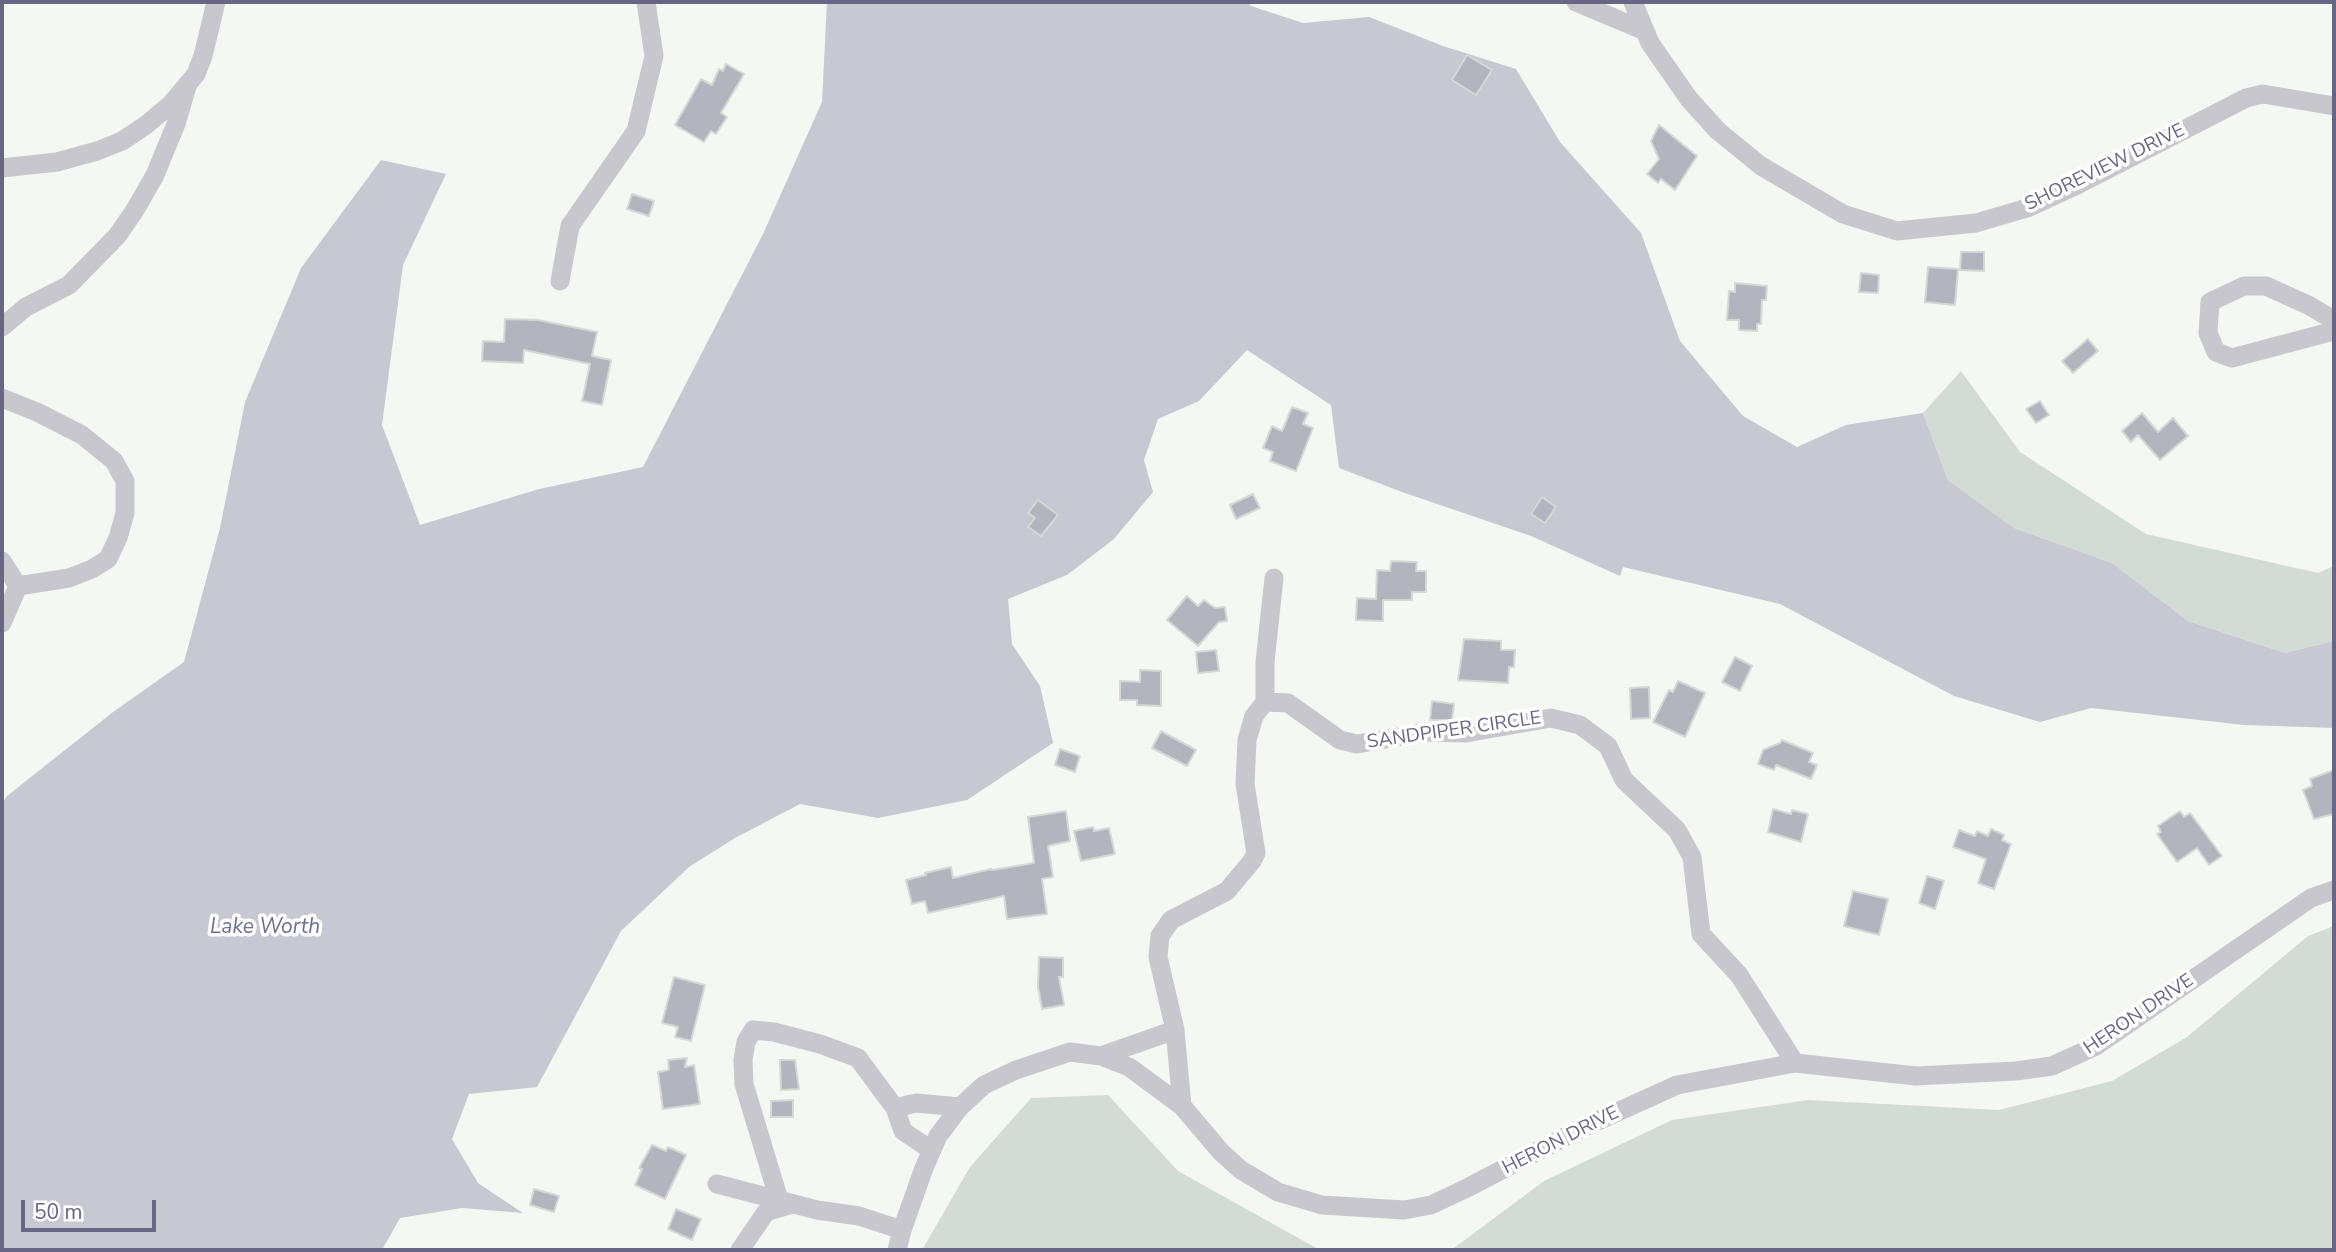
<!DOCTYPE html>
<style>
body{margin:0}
#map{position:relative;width:2336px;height:1252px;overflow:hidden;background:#f5f7f3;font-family:"Nunito Sans",sans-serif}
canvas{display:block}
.frame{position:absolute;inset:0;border:4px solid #686684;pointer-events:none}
.scale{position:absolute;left:21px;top:1200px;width:135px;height:32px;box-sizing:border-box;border:4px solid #686684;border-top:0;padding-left:9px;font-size:21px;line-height:24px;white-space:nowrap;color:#686684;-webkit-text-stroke:5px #fff;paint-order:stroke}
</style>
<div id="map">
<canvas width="2336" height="1252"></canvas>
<div class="frame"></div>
<div class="scale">50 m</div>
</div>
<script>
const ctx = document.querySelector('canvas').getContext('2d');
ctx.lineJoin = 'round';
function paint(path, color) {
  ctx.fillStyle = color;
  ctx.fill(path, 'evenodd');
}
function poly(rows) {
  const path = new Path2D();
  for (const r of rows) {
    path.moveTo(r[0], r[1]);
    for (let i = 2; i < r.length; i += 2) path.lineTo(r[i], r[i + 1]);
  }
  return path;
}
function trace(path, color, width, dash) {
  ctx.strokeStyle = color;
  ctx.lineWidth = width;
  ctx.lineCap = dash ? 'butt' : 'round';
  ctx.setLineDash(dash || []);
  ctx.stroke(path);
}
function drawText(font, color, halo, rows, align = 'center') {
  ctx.font = font + ' "Nunito Sans",sans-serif';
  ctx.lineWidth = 7;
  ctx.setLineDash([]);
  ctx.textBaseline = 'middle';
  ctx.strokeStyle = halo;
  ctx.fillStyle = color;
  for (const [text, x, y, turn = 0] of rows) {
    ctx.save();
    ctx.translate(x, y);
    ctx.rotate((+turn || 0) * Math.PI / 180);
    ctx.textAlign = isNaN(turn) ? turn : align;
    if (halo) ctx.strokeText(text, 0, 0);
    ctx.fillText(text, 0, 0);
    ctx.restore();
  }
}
const green = poly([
 [1961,371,2020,452,2146,534,2318,573,2334,566,2334,641,2285,653,2188,621,2112,563,2014,528,1948,480,1923,413],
 [2334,926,2334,1250,1422,1250,1454,1248,1544,1181,1672,1120,1808,1100,1999,1110,2112,1081,2187,1037,2308,936],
 [1108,1095,1178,1171,1320,1250,922,1250,970,1167,1031,1098]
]);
const water = poly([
 [827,2,1247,2,1251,6,1303,23,1369,17,1443,46,1516,69,1560,142,1641,233,1680,341,1743,416,1797,447,1846,425,1923,413,1948,480,2014,528,2112,563,2188,621,2285,653,2334,641,2334,728,2244,725,2091,708,2040,722,1954,696,1780,604,1623,567,1620,576,1531,536,1402,492,1339,468,1331,405,1247,350,1199,401,1158,419,1144,460,1153,492,1114,539,1067,575,1008,599,1012,644,1040,686,1053,743,967,800,878,818,800,804,735,838,689,867,621,931,537,1087,469,1094,452,1139,478,1183,523,1213,462,1208,400,1218,382,1250,2,1250,2,803,7,796,113,712,184,662,220,528,245,402,301,268,381,160,446,174,403,265,382,425,420,525,539,489,643,467,763,234,822,102]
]);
const building = poly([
 [1467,55,1492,70,1476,95,1452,80,1467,55],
 [726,64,744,74,721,113,727,117,716,134,711,131,704,142,675,125,701,79,712,85,719,69,723,71,726,64],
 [1659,125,1697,156,1675,190,1661,179,1658,183,1647,174,1659,159,1651,141,1659,125],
 [632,194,654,201,649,216,627,209,632,194],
 [1961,252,1984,252,1984,271,1960,270,1961,252],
 [1928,267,1958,269,1955,305,1925,302,1928,267],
 [1861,273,1879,275,1878,293,1859,292,1861,273],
 [1735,283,1767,286,1766,300,1762,300,1761,324,1757,324,1757,331,1739,330,1739,320,1727,320,1729,291,1735,292,1735,283],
 [505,319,538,320,597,332,592,356,611,360,602,405,582,401,590,364,524,350,523,363,482,361,483,341,504,342,505,319],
 [2088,339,2098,351,2073,373,2062,361,2088,339],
 [2040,401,2049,415,2036,423,2026,409,2040,401],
 [1292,407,1308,413,1303,424,1313,428,1296,471,1270,461,1273,452,1263,448,1272,426,1282,431,1292,407],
 [2142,413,2158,432,2173,418,2188,436,2160,460,2138,435,2131,442,2122,431,2142,413],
 [1253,494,1260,508,1236,519,1230,505,1253,494],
 [1542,497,1556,507,1545,523,1531,514,1542,497],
 [1038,500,1058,515,1041,536,1028,527,1035,518,1028,513,1038,500],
 [1391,561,1417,562,1416,571,1426,571,1426,592,1412,592,1412,600,1383,600,1383,621,1356,620,1357,598,1376,599,1377,570,1390,571,1391,561],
 [1187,596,1198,606,1204,600,1215,608,1225,607,1227,621,1219,622,1198,646,1167,620,1187,596],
 [1464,639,1501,641,1501,650,1515,650,1514,667,1509,667,1508,683,1458,680,1464,639],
 [1216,650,1219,671,1198,673,1196,652,1216,650],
 [1735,657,1752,666,1740,691,1722,682,1735,657],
 [1140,670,1161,671,1161,706,1137,705,1137,700,1120,700,1120,681,1140,682,1140,670],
 [1678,681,1705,693,1685,737,1653,722,1669,690,1673,692,1678,681],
 [1649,687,1650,718,1631,719,1630,688,1649,687],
 [1432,701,1454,704,1452,720,1430,720,1432,701],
 [1161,731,1196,750,1187,766,1152,748,1161,731],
 [1782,740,1813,753,1809,762,1817,765,1811,779,1776,765,1774,770,1758,764,1763,750,1780,743,1782,740],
 [1060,749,1080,756,1075,772,1055,765,1060,749],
 [2334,770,2334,814,2314,819,2303,790,2312,786,2310,779,2334,770],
 [1773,809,1791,814,1792,810,1808,814,1801,842,1768,832,1773,809],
 [1066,811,1070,841,1048,846,1053,877,1042,879,1047,914,1007,919,1004,896,928,913,925,901,912,904,906,880,926,875,925,873,951,867,953,878,991,869,992,870,1034,863,1028,817,1066,811],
 [2180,811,2184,817,2190,813,2222,856,2209,865,2197,848,2177,862,2157,834,2161,832,2158,826,2180,811],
 [1093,827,1094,831,1109,828,1115,854,1081,861,1074,831,1093,827],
 [1991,829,2004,835,2002,840,2011,844,1994,889,1978,883,1986,859,1953,847,1959,830,1975,836,1977,831,1988,836,1991,829],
 [1927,876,1944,881,1935,909,1919,903,1927,876],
 [1853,891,1888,899,1879,935,1844,926,1853,891],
 [1039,957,1063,958,1063,977,1059,977,1064,1005,1042,1009,1038,987,1039,957],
 [674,977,705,985,691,1041,675,1037,678,1027,662,1023,674,977],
 [687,1058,685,1067,694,1065,700,1104,663,1109,658,1072,669,1070,668,1060,687,1058],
 [780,1060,795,1060,799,1089,781,1090,780,1060],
 [793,1100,793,1117,771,1117,771,1101,793,1100],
 [652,1145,666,1151,668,1147,686,1155,665,1199,635,1185,642,1169,639,1168,652,1145],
 [534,1189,559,1196,554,1212,530,1205,534,1189],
 [676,1209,701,1219,692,1240,668,1229,676,1209]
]);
const minor = poly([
 [1576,2,1645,31],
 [1633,2,1650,43,1689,99,1718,131,1761,166,1843,214,1897,231,1976,223,2027,208,2077,185,2246,98,2263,94,2334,106],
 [2,168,57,162,97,151,122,141,146,125,171,104,196,74,203,56,216,2],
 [560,281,570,226,636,131,654,56,646,2],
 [2334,320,2308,305,2266,286,2244,286,2210,302,2208,333,2216,352,2232,358,2334,331],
 [2,327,26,307,69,285,117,236,135,210,155,175,176,124,187,86],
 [2,398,37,412,82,435,114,461,125,481,125,513,118,538,108,559,92,569,69,578,18,586,2,561],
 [2,623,18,586],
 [1265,702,1265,662,1274,578],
 [1101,1056,1175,1030],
 [1182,1106,1175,1030,1158,957,1160,936,1171,920,1227,891,1252,861,1256,853,1245,784,1247,740,1254,716,1265,702,1288,703,1340,740,1357,744,1427,732,1466,733,1551,718,1580,725,1608,746,1624,780,1677,830,1692,857,1701,934,1739,975,1795,1063],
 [895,1108,916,1103,960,1107],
 [717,1184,817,1210,859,1216,902,1230],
 [779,1200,744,1084,743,1060,746,1042,753,1030,774,1032,820,1044,858,1058,895,1108,903,1131,931,1150],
 [740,1250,766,1212,793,1204],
 [897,1250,902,1230,924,1168,938,1136,960,1107,984,1085,1016,1070,1070,1052,1101,1056,1129,1067,1182,1106,1221,1152,1241,1170,1278,1192,1322,1205,1404,1210,1431,1205,1467,1188,1582,1128,1677,1085,1795,1063,1916,1076,2016,1071,2052,1066,2096,1046,2311,898,2334,890]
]);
const streetNames = [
 ["SHOREVIEW DRIVE",2105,168,-26],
 ["SANDPIPER CIRCLE",1454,731,-8],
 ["HERON DRIVE",2139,1015,-34],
 ["HERON DRIVE",1561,1141,-27]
];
const waterNames = [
 ["Lake Worth",265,928]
];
paint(green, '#d2dcd5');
paint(water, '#c7c8d2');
paint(building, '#b4b4bf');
trace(building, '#d7d8d6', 2);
trace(minor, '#c7c7cd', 19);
drawText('19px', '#686684', '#fff', streetNames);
drawText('italic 21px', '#6b708f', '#fff', waterNames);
</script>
